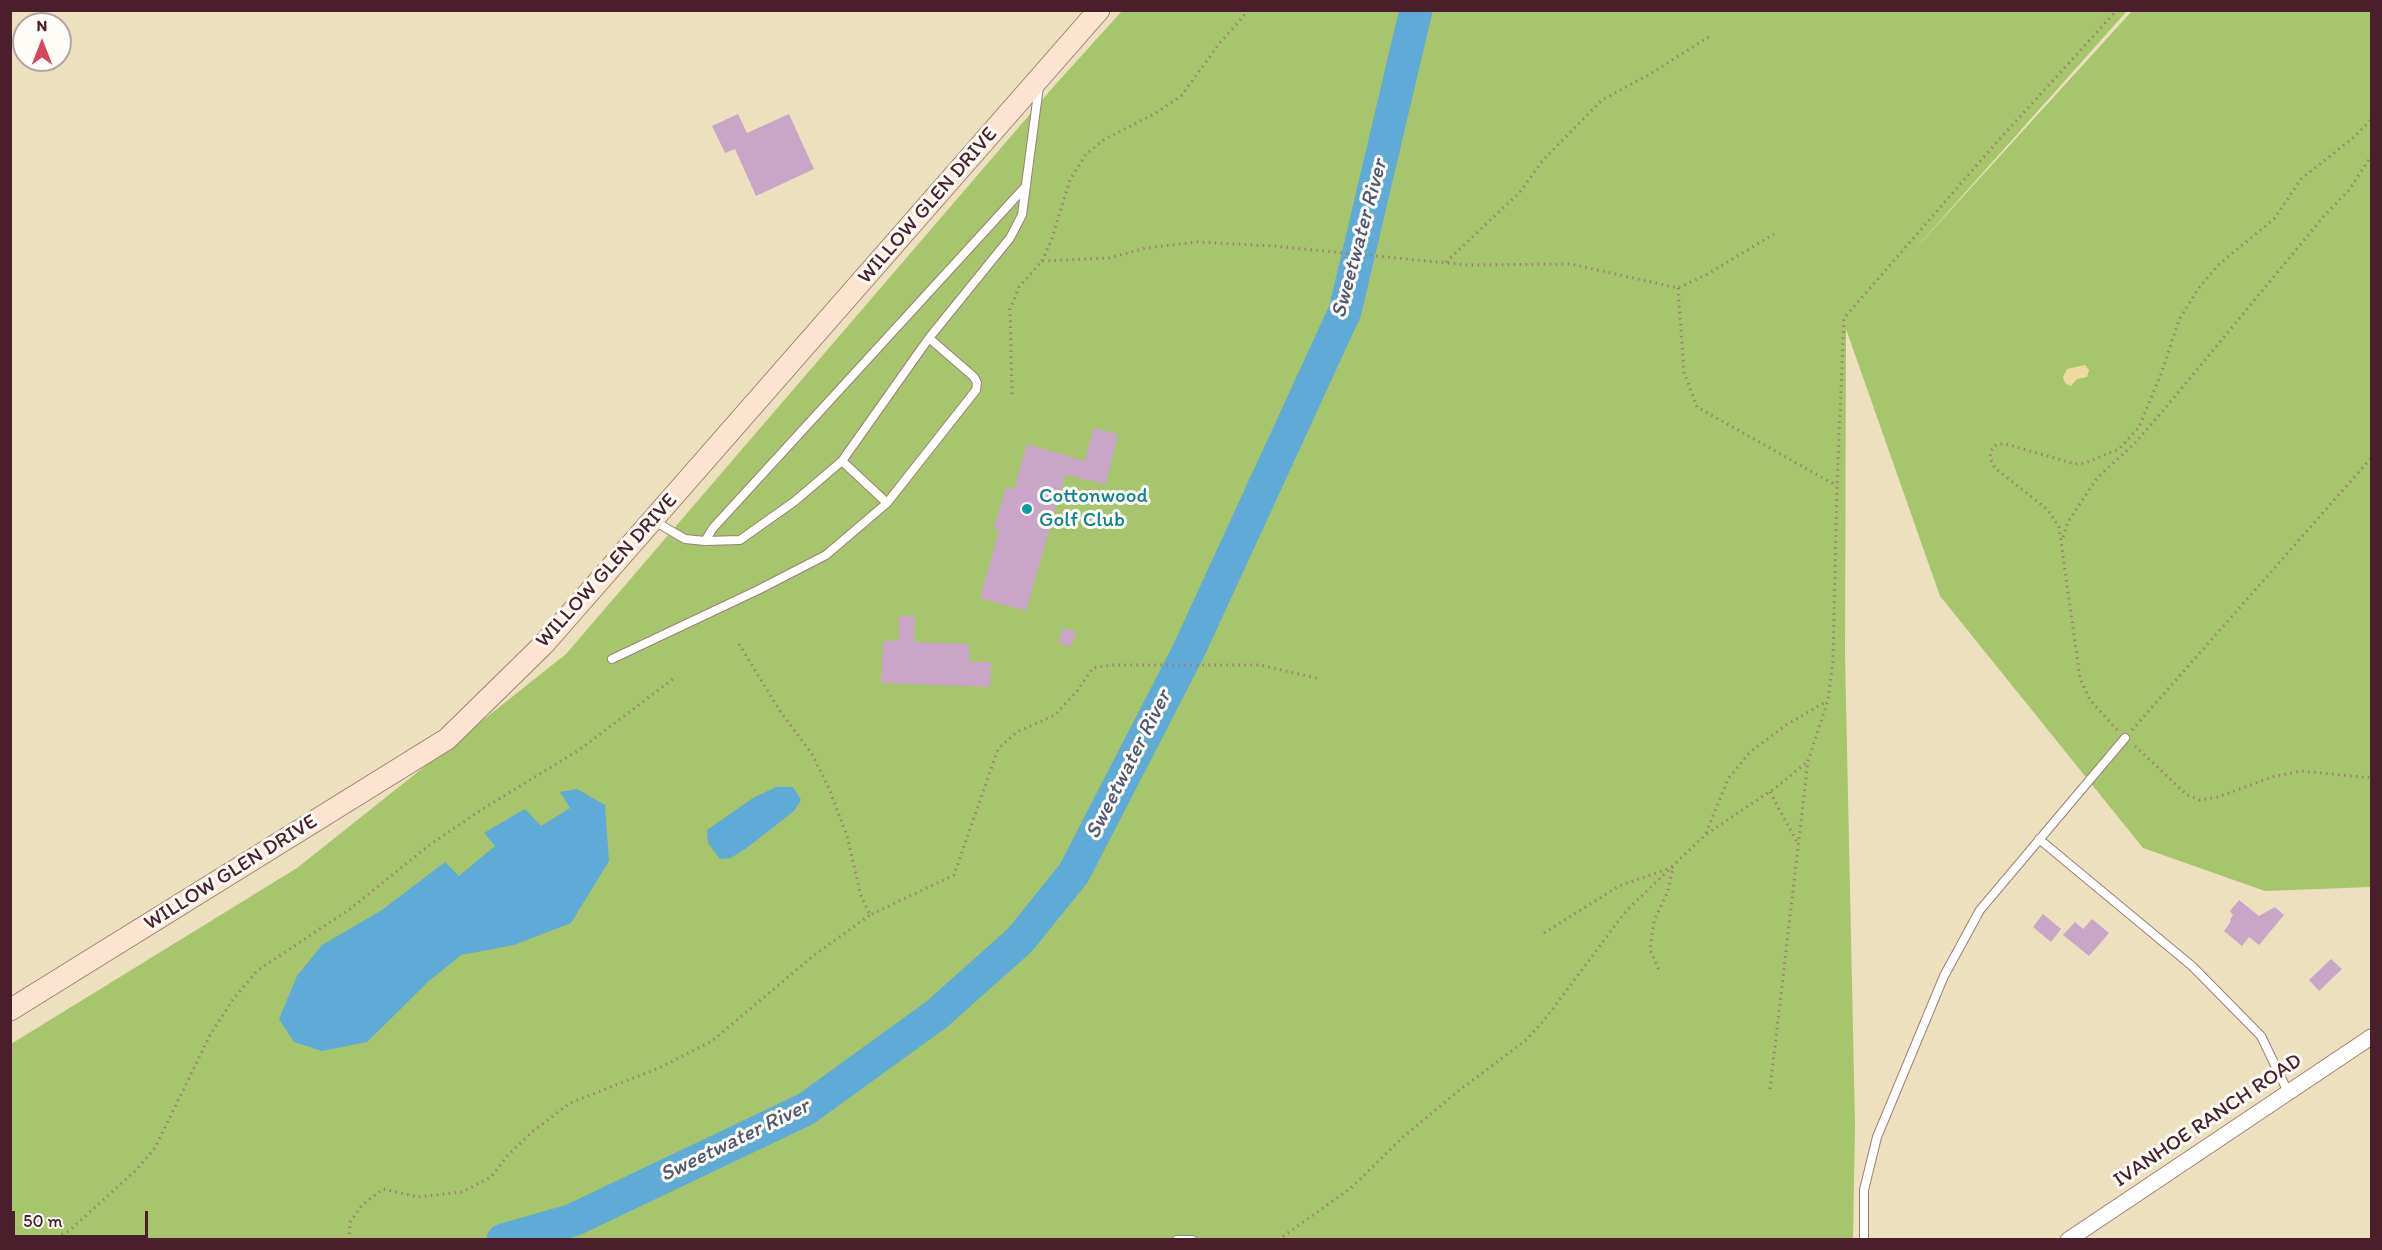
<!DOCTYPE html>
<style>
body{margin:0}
#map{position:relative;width:2382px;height:1250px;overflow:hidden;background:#ece0be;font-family:Itim,sans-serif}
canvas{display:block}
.frame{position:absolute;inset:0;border:12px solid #4a1f2b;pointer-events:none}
.north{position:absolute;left:12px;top:12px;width:60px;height:60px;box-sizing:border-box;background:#fdfcf7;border:2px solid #b5a4a5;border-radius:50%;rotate:0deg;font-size:16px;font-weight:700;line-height:24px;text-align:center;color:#4a1f2b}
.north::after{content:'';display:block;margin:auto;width:21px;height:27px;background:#d1495b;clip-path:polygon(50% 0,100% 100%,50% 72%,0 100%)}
.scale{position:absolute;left:12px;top:1211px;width:136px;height:27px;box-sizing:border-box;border:3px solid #4a1f2b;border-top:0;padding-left:8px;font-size:18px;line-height:21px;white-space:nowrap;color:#4a1f2b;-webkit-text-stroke:4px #fdfcf7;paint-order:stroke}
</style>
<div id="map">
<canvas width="2382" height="1250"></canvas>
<div class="frame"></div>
<div class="north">N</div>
<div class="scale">50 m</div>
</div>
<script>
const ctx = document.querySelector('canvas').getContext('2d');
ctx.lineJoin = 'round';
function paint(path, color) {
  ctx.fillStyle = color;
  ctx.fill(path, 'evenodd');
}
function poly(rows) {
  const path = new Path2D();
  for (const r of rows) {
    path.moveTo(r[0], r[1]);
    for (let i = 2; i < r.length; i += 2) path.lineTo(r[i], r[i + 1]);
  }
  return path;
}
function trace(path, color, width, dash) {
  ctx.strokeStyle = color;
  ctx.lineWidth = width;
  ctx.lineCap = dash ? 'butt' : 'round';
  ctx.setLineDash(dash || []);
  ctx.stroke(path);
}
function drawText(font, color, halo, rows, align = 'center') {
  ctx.font = font + ' Itim,sans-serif';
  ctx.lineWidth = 6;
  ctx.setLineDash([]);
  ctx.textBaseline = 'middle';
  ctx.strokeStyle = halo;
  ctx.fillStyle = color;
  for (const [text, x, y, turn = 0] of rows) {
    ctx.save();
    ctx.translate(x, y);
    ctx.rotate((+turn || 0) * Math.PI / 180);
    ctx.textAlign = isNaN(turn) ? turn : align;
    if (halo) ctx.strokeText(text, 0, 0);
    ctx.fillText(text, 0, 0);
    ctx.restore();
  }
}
const green = poly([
 [1122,11,2127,11,1906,259,2132,11,2371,11,2371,887,2265,891,2143,848,1940,596,1846,329,1845,654,1855,1125,1853,1239,11,1240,11,1044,297,868,566,654,1055,85]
]);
const sand = poly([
 [2085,365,2089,370,2087,377,2077,379,2071,386,2065,383,2063,377,2067,369]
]);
const water = poly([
 [776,787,793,787,801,800,794,811,748,847,731,858,720,859,708,843,707,830,753,798],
 [577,789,605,805,609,861,571,923,514,945,461,955,429,981,367,1042,322,1051,294,1042,279,1019,297,976,322,945,382,910,445,862,459,876,495,846,484,833,525,809,541,826,570,808,560,792]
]);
const river = poly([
 [503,1240,573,1220,806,1109,937,1014,1020,940,1074,873,1189,650,1345,311,1416,10]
]);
const building = poly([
 [738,114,747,133,789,114,814,169,756,196,735,149,725,153,712,126],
 [1093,428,1118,434,1106,484,1065,475,1026,611,980,598,999,530,994,528,1006,487,1014,489,1027,444,1085,461],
 [899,616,915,616,914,642,969,644,969,662,991,662,990,687,881,683,883,641,899,641],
 [1063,628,1076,632,1071,647,1058,643],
 [2239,900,2259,916,2275,907,2284,915,2259,945,2249,937,2242,946,2224,931,2231,921,2230,920,2233,915,2230,911],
 [2043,914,2061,929,2051,942,2033,927],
 [2092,919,2109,933,2089,956,2063,935,2075,922,2083,929],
 [2331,959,2342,969,2319,991,2309,980]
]);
const path = poly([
 [1042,261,1051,241,1070,180,1086,154,1105,139,1156,113,1182,95,1219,44,1249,10],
 [1446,262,1520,192,1543,160,1602,100,1650,74,1710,36],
 [1678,288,1684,372,1697,407,1837,486],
 [1012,394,1010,309,1019,287,1042,261,1109,258,1146,248,1197,242,1273,246,1468,265,1571,264,1678,288,1706,275,1774,234],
 [2063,537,2068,522,2097,478,2134,444,2162,412,2324,216,2349,190,2372,155],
 [739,644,780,711,812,754,828,786,847,836,861,896,870,915,954,875,998,749,1017,732,1055,715,1077,691,1093,668,1112,665,1260,665,1320,679],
 [2117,730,2090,700,2080,678,2059,527,2048,510,1995,468,1991,460,1990,452,1994,446,1999,444,2006,444,2075,464,2085,463,2119,449,2139,427,2161,374,2179,320,2198,289,2218,265,2274,219,2301,179,2353,138,2372,119],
 [2132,730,2372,457],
 [2135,746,2187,795,2200,800,2218,797,2272,777,2301,771,2372,778],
 [1770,792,1798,844],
 [1706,833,1728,779,1750,752,1786,725,1827,701],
 [1544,933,1619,886,1673,867,1668,891,1654,921,1650,950,1660,972],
 [1770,1089,1808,761,1828,700,1833,661,1837,486,1844,318,1997,142,2117,10],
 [51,1240,69,1231,136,1170,155,1148,210,1035,234,998,258,970,350,909,428,846,481,810,579,750,673,679],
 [107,1240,119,1238],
 [349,1240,350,1222,362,1205,383,1189,418,1197,462,1192,491,1177,508,1155,532,1132,570,1103,659,1068,712,1041,813,956,870,915],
 [1278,1240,1351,1188,1402,1138,1457,1092,1526,1040,1545,1019,1626,911,1705,835,1778,786,1807,762]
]);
const service = poly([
 [842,461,929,338,1010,238,1022,215,1039,86],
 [887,503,976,390,977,383,974,377,929,338],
 [705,541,713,528,1026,186],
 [612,659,758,590,826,555,887,503,842,461,795,501,740,540,705,541,685,539,654,521],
 [2039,839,2192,966,2261,1036,2288,1092],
 [1177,1240,1192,1240],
 [1864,1240,1864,1190,1877,1137,1944,976,1980,910,2125,738]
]);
const minor = poly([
 [2068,1240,2371,1037]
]);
const secondary = poly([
 [10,1010,447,739,544,644,1099,10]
]);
const markers = [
 [1027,509,6,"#0f9aa8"]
];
const streetNames = [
 ["WILLOW GLEN DRIVE",928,206,-49],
 ["WILLOW GLEN DRIVE",607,571,-48],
 ["WILLOW GLEN DRIVE",231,873,-32],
 ["IVANHOE RANCH ROAD",2208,1121,-34]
];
const cultureNames = [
 ["Cottonwood",1039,497],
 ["Golf Club",1039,521]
];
const waterNames = [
 ["Sweetwater River",1360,239,-75],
 ["Sweetwater River",1129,765,-63],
 ["Sweetwater River",735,1141,-26]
];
paint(green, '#a7c56c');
paint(sand, '#eeda9e');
paint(water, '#5faad7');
trace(river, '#5faad7', 33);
paint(building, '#c9a6c7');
trace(service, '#9b8074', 10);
trace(minor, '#9b8074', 17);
trace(secondary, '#9b8074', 23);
trace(path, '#9b8074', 3, [1.5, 4.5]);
trace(service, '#fff', 8);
trace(minor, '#fff', 15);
trace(secondary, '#fde4d1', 21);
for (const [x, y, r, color] of markers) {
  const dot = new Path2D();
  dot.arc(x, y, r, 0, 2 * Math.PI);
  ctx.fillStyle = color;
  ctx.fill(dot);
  trace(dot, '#fdfcf7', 2);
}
drawText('21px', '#4a1f2b', '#fdfcf7', streetNames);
drawText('21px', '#0d838f', '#fdfcf7', cultureNames, 'left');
drawText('italic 22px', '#525770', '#fdfcf7', waterNames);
</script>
